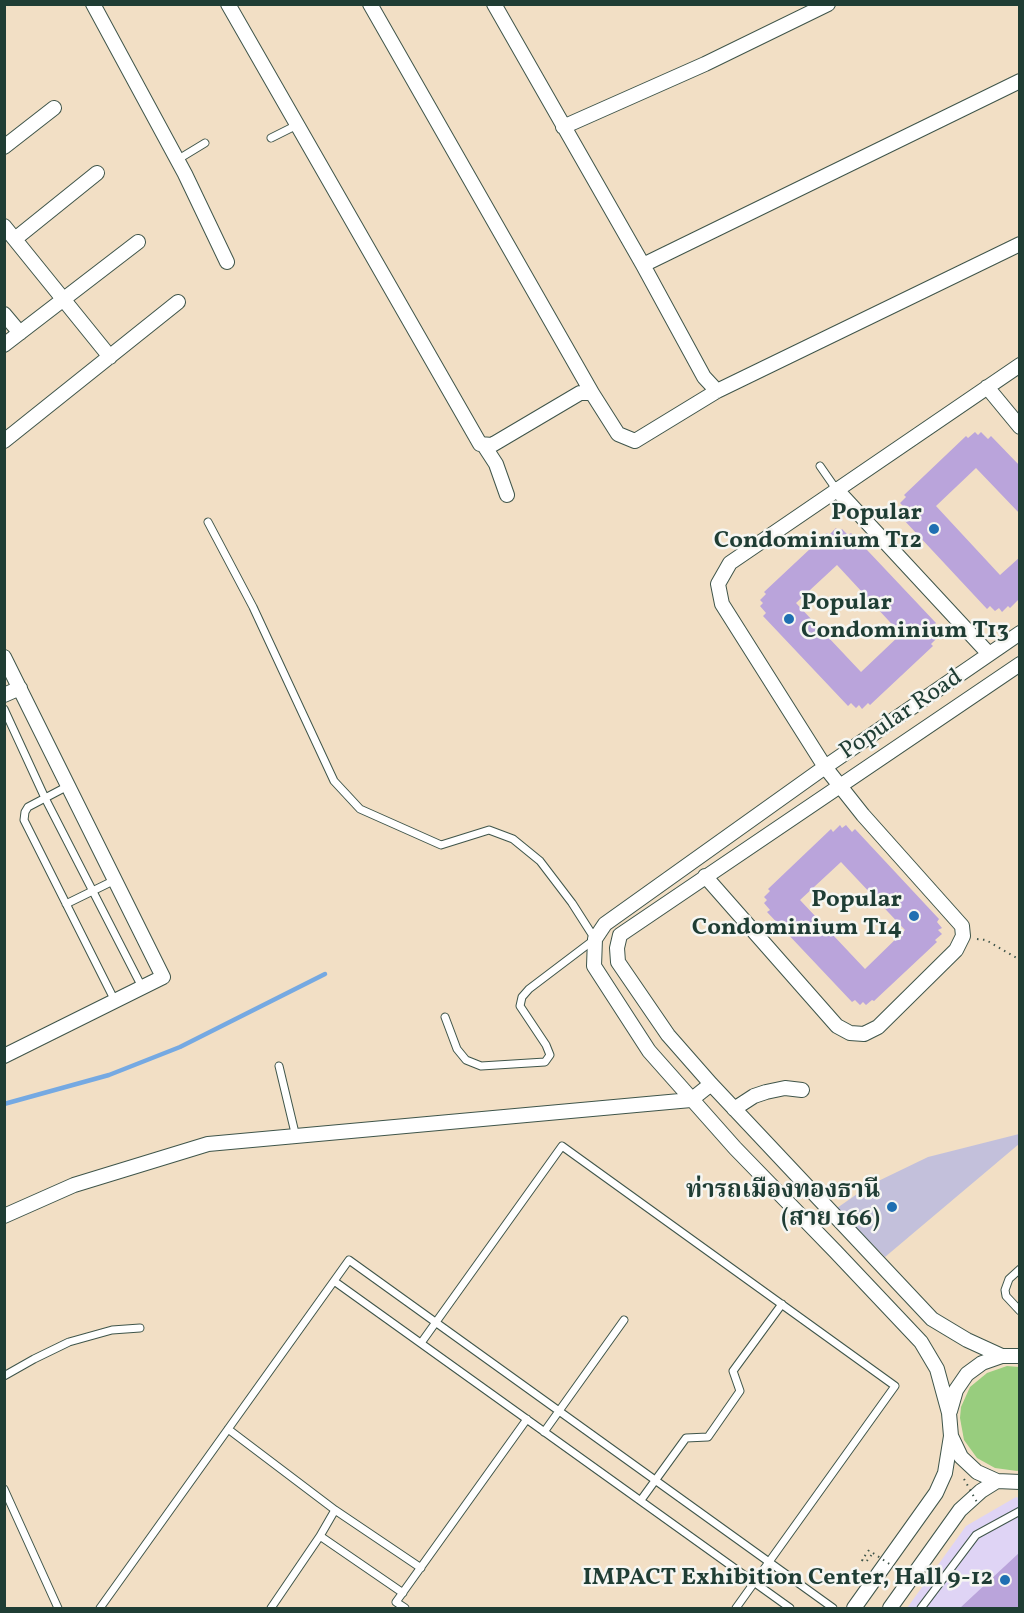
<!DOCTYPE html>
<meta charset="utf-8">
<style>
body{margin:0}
#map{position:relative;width:1024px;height:1613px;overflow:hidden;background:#f2dfc5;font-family:Vollkorn,serif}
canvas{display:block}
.frame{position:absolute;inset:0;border:6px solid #1f3d34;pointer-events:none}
</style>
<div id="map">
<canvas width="1024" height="1613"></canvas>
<div class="frame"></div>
</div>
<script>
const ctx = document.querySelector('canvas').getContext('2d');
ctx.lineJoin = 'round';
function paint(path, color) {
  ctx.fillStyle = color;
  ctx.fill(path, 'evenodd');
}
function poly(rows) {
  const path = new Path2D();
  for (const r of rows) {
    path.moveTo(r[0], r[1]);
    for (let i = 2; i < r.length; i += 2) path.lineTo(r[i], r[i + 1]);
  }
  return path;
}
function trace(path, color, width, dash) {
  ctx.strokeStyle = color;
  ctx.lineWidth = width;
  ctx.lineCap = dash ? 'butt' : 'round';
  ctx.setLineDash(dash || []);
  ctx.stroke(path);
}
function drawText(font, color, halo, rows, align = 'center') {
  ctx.font = font + ' Vollkorn,"Noto Serif Thai",serif';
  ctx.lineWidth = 5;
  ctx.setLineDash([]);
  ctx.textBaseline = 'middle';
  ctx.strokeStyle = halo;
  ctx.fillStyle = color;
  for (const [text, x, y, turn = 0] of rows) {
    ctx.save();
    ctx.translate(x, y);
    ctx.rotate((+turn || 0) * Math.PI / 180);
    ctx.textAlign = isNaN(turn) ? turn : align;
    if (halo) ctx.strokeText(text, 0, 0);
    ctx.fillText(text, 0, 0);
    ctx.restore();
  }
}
const built = poly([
 [1016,1497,1019,1498,1019,1608,907,1608,966,1526]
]);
const industrial = poly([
 [1019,1134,1019,1144,885,1257,837,1208,870,1185,928,1157]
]);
const green = poly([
 [1007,1366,1019,1367,1020,1470,1017,1471,995,1468,977,1458,964,1440,960,1418,961,1407,970,1387,987,1373]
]);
const stream = poly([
 [4,1104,109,1075,180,1047,325,974]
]);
const building = poly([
 [975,432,978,435,981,432,988,439,991,436,1020,466,1020,514,976,468,936,506,1000,575,1020,557,1020,598,1010,608,1008,606,1002,612,999,608,995,611,990,606,987,609,903,519,906,516,900,509,903,506,900,503,906,497,904,495,966,436,968,438],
 [836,528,839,532,842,529,848,535,851,533,936,623,933,626,938,631,934,634,938,637,931,644,933,646,870,705,868,703,862,709,859,705,856,708,851,703,848,706,763,616,766,613,760,606,763,603,760,600,766,594,764,592,827,533,829,535],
 [837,565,901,634,861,672,796,603],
 [840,825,842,828,846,825,852,832,855,829,939,919,937,922,942,928,938,930,942,934,935,940,937,942,874,1001,872,1000,866,1005,863,1002,860,1005,855,1000,852,1002,767,912,770,910,764,903,767,900,764,897,770,891,768,889,831,829,833,832],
 [841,862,905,930,865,969,800,900],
 [1020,1552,1020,1608,960,1608]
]);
const path = poly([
 [977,939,986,940,1020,960],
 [869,1550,862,1560,866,1562,873,1553]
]);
const service = poly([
 [271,138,297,125],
 [177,160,205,143],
 [820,466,836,489],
 [208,522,253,607,334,781,360,809,441,845,489,830,513,839,540,861,572,903,595,939,529,989,522,997,520,1006,546,1045,550,1055,545,1062,481,1066,466,1060,457,1049,445,1017],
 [4,709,45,798,142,987],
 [68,786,28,807,25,812,24,820,115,1001],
 [66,904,115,880],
 [279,1066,296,1137],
 [1020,1269,1009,1279,1005,1290,1006,1296,1020,1311],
 [334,1281,790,1608],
 [421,1343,562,1146,895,1386,736,1608],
 [4,1376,34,1359,69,1342,112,1330,140,1328],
 [228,1429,335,1510],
 [544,1432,624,1320],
 [4,1489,58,1608],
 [641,1500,686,1438,708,1437,740,1391,733,1371,782,1304],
 [320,1536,335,1510,421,1568],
 [100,1608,349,1260,833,1608],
 [271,1608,320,1536,403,1593],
 [405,1608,396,1602,527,1419],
 [921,1608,976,1535,1020,1511]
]);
const minor = poly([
 [93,4,185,174,227,262],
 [228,4,480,444,492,445,580,393,592,393,618,434,635,441,717,391,1020,244],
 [370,4,592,393],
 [494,4,643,265,704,377,717,391],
 [563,127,705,64,828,4],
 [4,147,54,108],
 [4,226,110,357],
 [15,239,97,173],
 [643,265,1020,81],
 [4,314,20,333],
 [4,345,138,242],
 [987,387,1020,427],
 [4,441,178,302],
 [483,444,496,464,507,495],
 [836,489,989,654],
 [4,657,163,977,4,1056],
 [4,695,20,688],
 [705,876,837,1026,850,1033,864,1034,878,1027,956,950,963,936,962,926,863,815,825,767,722,604,718,584,730,563,1020,365],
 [734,1109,754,1096,766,1092,785,1088,802,1090],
 [4,1216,74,1185,208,1144,691,1100,711,1084],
 [1002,1356,967,1340,932,1319,711,1084,668,1035,618,962,617,948,620,935,1020,664],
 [950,1411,956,1390,967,1374,982,1363,1002,1356,1020,1356],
 [951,1436,961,1457,977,1472,997,1481,1020,1482],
 [854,1608,936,1493,945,1473,951,1436,949,1413,937,1369,921,1342,835,1251,735,1148,649,1051,594,966,595,939,605,924,825,767,1020,633],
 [890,1608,960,1510,981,1491,997,1481]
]);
const pathBridge = poly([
 [964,1479,978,1504],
 [873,1553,900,1571]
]);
const markers = [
 [934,529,6,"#1f6fb2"],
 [789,619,6,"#1f6fb2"],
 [914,916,6,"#1f6fb2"],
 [892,1207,6,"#1f6fb2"],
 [1005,1580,6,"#1f6fb2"]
];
const poiNames = [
 ["Popular",922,515],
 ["Condominium T12",922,543],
 ["Popular",801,605,"left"],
 ["Condominium T13",801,633,"left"],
 ["Popular",902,902],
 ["Condominium T14",902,930],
 ["ท่ารถเมืองทองธานี",880,1193],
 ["(สาย 166)",880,1221],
 ["IMPACT Exhibition Center, Hall 9-12",993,1580]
];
const streetNames = [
 ["Popular Road",902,716,-34]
];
paint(built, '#dfd4f5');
paint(industrial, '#c3c0db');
paint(green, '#98cd7e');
trace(stream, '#75a9e2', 4.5);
paint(building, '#baa4db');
trace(service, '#3f554a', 9);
trace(minor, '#3f554a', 16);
trace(path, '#3f554a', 2, [1.5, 4.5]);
trace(service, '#fff', 7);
trace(minor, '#fff', 14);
trace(pathBridge, '#3f554a', 2, [1.5, 4.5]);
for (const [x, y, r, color] of markers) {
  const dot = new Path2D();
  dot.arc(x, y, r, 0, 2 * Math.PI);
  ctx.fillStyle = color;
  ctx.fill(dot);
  trace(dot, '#f6f6f2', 2);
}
drawText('bold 24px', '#1f3d34', '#f6f6f2', poiNames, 'right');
drawText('24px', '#1f3d34', '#f6f6f2', streetNames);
</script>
